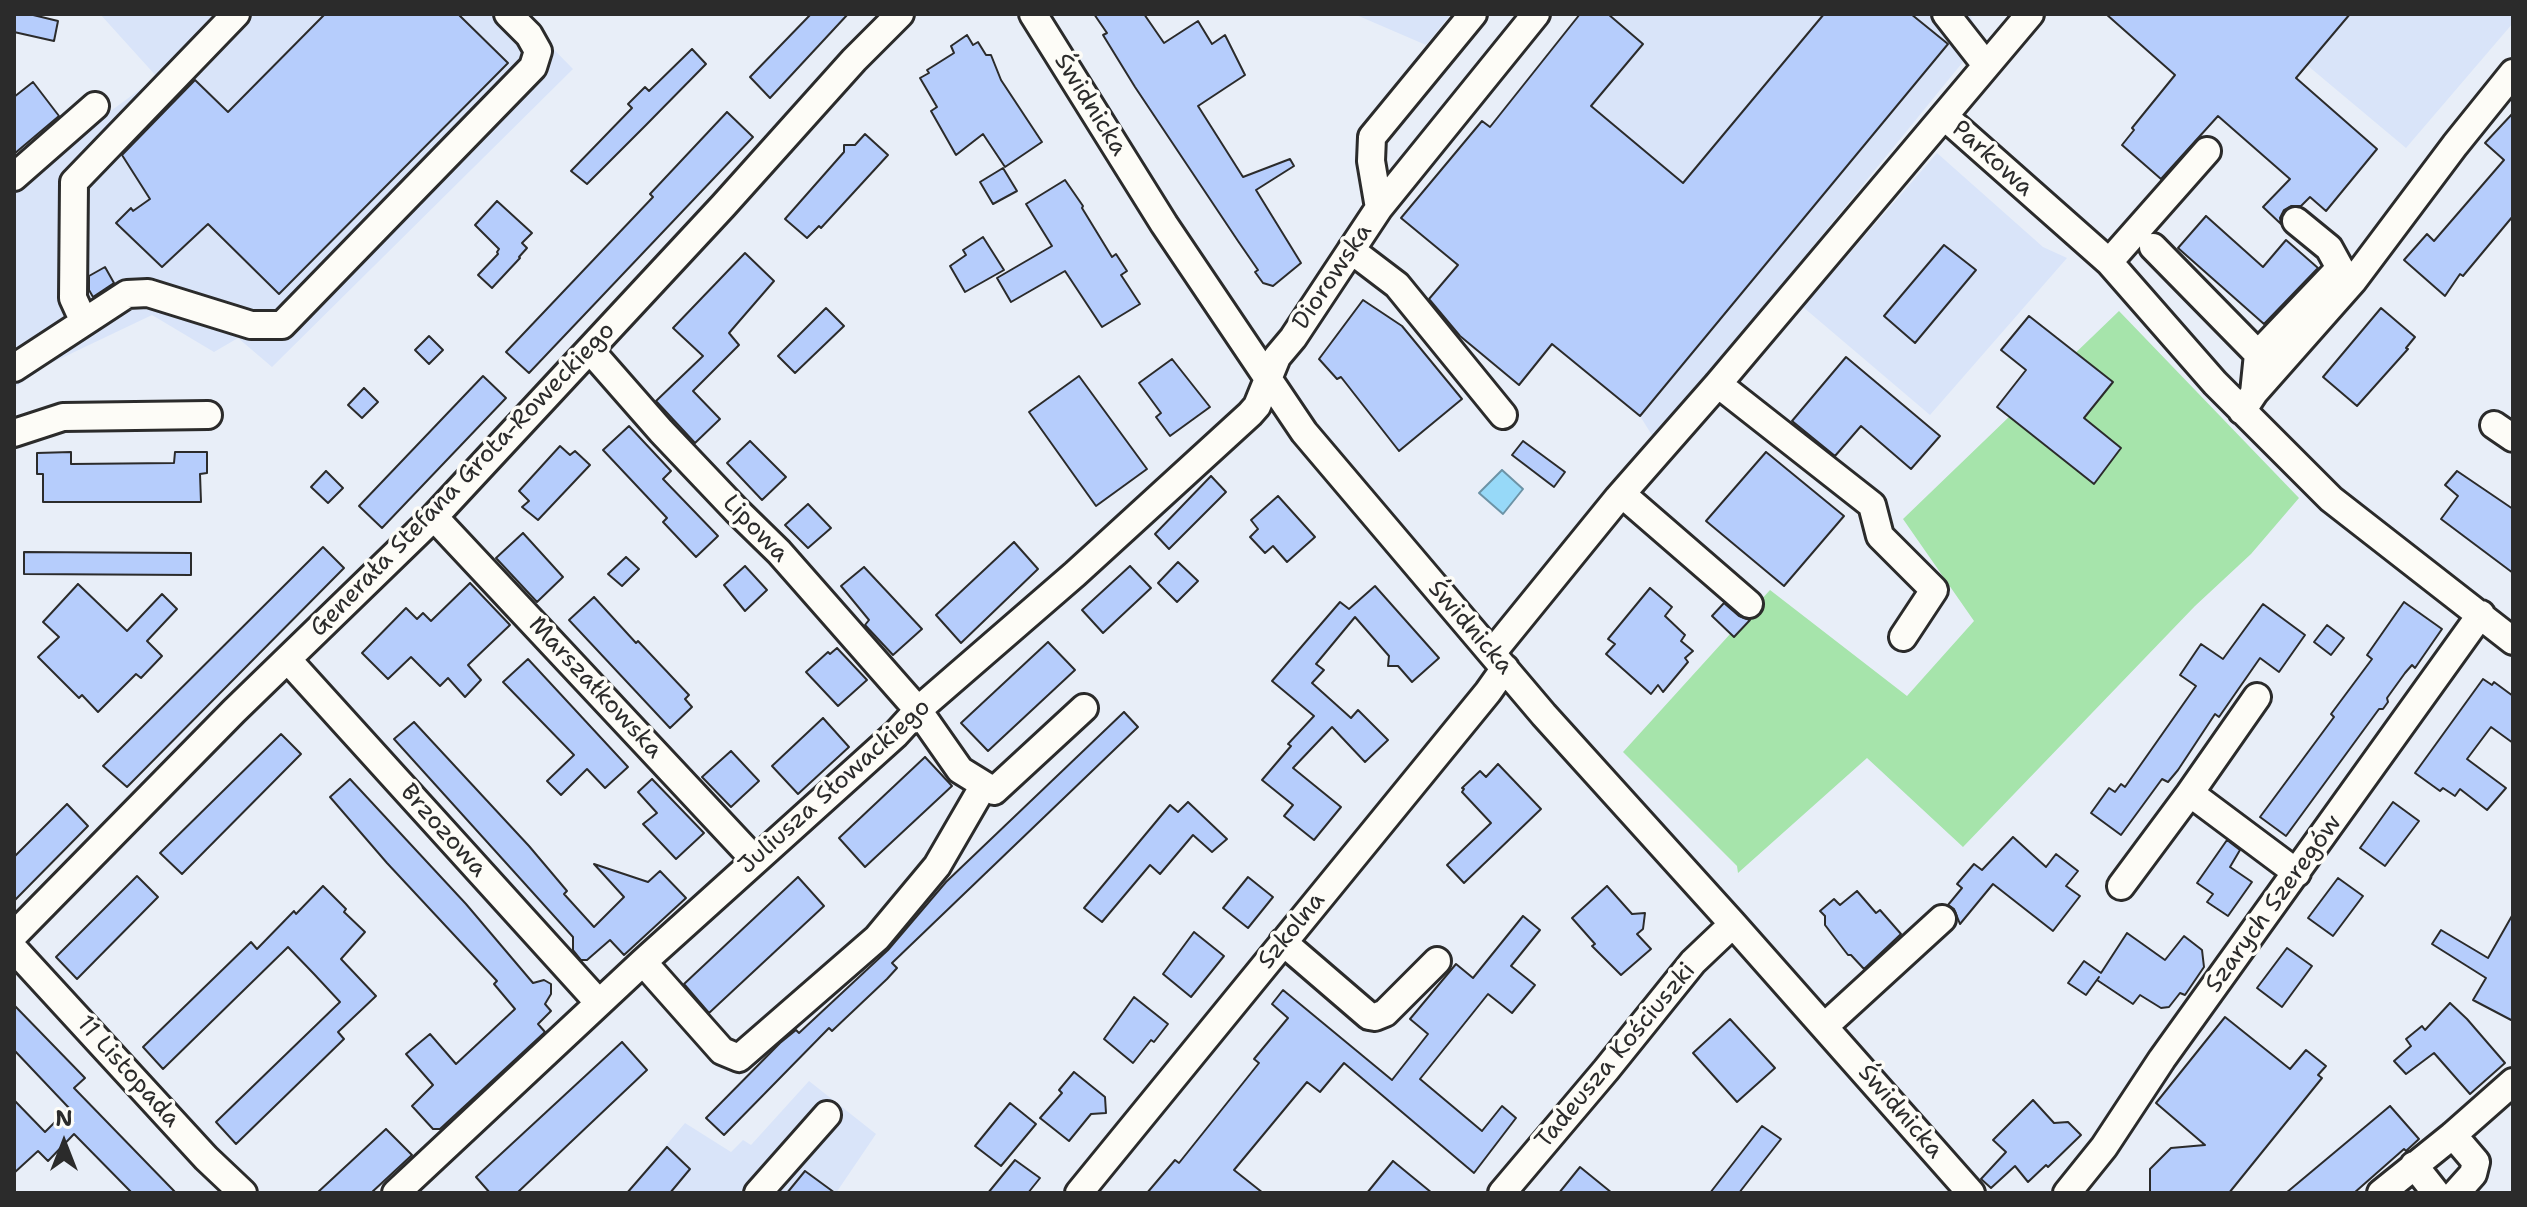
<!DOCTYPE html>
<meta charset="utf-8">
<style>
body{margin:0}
#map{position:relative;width:2527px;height:1207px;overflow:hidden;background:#e8eef8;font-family:"Shantell Sans",sans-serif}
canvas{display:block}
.frame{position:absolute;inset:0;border:16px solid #2b2b2b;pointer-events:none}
.north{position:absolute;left:24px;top:1103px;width:80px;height:80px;-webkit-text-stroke:6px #fdfcf7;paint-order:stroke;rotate:0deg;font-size:22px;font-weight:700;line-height:32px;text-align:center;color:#2b2b2b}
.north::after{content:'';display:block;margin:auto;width:28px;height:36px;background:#2b2b2b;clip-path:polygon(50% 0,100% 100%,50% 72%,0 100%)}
</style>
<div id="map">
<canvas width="2527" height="1207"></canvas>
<div class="frame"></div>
<div class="north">N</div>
</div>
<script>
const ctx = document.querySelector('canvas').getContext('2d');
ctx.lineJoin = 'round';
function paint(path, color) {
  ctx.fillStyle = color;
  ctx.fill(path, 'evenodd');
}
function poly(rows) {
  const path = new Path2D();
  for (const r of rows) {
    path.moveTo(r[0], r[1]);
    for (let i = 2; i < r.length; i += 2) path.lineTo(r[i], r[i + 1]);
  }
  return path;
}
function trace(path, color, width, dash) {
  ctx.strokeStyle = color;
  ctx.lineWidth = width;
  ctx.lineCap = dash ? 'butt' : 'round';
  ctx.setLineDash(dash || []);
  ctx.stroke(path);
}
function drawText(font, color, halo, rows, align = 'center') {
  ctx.font = font + ' "Shantell Sans",sans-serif';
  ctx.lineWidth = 7;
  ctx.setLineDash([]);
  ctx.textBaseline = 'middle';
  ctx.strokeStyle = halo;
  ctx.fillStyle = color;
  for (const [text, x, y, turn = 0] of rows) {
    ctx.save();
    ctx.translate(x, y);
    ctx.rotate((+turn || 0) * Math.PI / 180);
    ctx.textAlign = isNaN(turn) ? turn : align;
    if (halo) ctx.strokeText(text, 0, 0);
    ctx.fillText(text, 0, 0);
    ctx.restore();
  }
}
const built = poly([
 [100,14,519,14,573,69,272,367,238,338,214,352,152,315,47,365,14,388,14,182,157,77],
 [1354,14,1451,14,1426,45],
 [1580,14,1970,14,1980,41,1655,440,1640,416,1401,218,1482,121,1490,127],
 [2246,14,2513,14,2513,23,2406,148],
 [1937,153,2043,247,2067,258,1930,415,1803,307],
 [809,1081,876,1134,836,1193,626,1193,685,1123,731,1152,743,1140,751,1145]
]);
const green = poly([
 [2119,311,2299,498,2251,554,2195,606,1963,847,1867,758,1738,873,1737,866,1623,752,1770,590,1907,696,1974,621,1903,519]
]);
const water = poly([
 [1502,470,1523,489,1503,514,1479,493,1502,470]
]);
const building = poly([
 [14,14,29,14,58,21,54,41,14,32,14,14],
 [325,14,458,14,508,63,279,294,208,224,162,267,116,223,131,208,133,211,150,199,122,155,195,80,228,112,325,14],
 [811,14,848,14,770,98,750,77,811,14],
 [1094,14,1144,14,1164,43,1198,21,1212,44,1225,35,1245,75,1198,106,1243,177,1290,159,1294,166,1256,190,1301,263,1273,286,1263,283,1255,272,1258,270,1238,241,1135,87,1103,35,1107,33,1094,14],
 [1580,14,1608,14,1643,44,1591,106,1683,183,1824,14,1911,14,1948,44,1640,416,1552,344,1519,385,1460,336,1429,299,1458,265,1401,218,1482,121,1490,127,1580,14],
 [2106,14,2350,14,2296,78,2377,149,2326,211,2310,197,2301,206,2291,206,2284,210,2280,218,2281,224,2263,207,2290,179,2218,116,2161,179,2122,145,2134,130,2132,128,2175,75,2106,14],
 [967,35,973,45,978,42,986,55,991,55,1001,80,1042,142,1005,167,983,134,956,155,931,111,937,107,920,78,929,73,927,70,954,53,951,46,967,35],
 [692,49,706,64,646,125,587,184,571,171,632,108,628,104,645,87,649,91,692,49],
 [33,82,59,116,14,154,14,97,33,82],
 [727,112,753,137,529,373,506,352,653,197,650,194,727,112],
 [2513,113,2513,216,2463,276,2460,274,2445,296,2404,260,2427,234,2434,241,2504,160,2485,143,2513,113],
 [865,134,888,155,821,228,819,226,807,238,785,219,844,152,844,145,855,145,865,134],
 [1003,168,1017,191,993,204,980,182,1003,168],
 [1065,180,1083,206,1082,208,1112,257,1116,254,1127,271,1121,275,1140,304,1102,327,1065,271,1011,302,997,278,1052,246,1026,204,1065,180],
 [497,201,532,233,522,243,527,248,519,257,520,258,492,288,478,275,498,254,497,252,499,249,475,225,497,201],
 [2206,216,2263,267,2286,240,2318,268,2264,324,2178,248,2206,216],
 [983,237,1004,270,965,292,950,266,966,255,963,250,983,237],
 [1944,245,1976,270,1915,343,1884,316,1944,245],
 [745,253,774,281,729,333,739,345,693,391,720,419,695,443,656,401,703,356,673,328,745,253],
 [105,267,114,283,93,297,89,290,89,276,105,267],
 [1363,300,1402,326,1462,399,1399,451,1341,377,1337,379,1319,359,1363,300],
 [826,308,844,326,795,373,778,356,826,308],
 [2381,308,2415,337,2406,348,2408,349,2357,406,2323,377,2381,308],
 [2029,316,2113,382,2084,418,2121,448,2094,484,1997,407,2026,370,2001,350,2029,316],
 [429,336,443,350,429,364,415,350,429,336],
 [1846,357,1940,436,1911,469,1861,426,1835,456,1792,421,1846,357],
 [1172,359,1210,407,1170,436,1156,417,1161,413,1139,383,1172,359],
 [483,376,506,398,382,528,359,506,483,376],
 [1079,376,1147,469,1096,506,1029,412,1079,376],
 [364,388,378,402,362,418,348,405,364,388],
 [629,426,671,471,663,479,718,536,696,557,663,522,667,518,603,450,629,426],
 [750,441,786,477,762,500,727,463,750,441],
 [1523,441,1565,472,1554,487,1512,455,1523,441],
 [560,446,570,455,575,451,590,465,538,520,522,507,529,501,519,491,560,446],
 [71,452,71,464,174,463,175,452,207,452,207,473,200,474,201,502,43,502,43,474,37,474,37,453,71,452],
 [1766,452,1844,516,1784,586,1706,521,1766,452],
 [326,471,343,488,328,503,311,487,326,471],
 [2457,471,2513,509,2513,573,2441,519,2458,496,2445,485,2457,471],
 [1211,476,1226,492,1169,549,1155,534,1211,476],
 [1278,496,1315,537,1287,562,1273,546,1265,553,1250,537,1258,529,1251,520,1278,496],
 [808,504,831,528,808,548,785,525,808,504],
 [523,533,563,577,537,602,496,558,523,533],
 [1014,542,1038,569,961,643,936,615,1014,542],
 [323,547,344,568,127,787,103,766,323,547],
 [24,552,191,553,191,575,24,574,24,552],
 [626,557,639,569,622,586,608,574,626,557],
 [1178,562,1198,581,1177,602,1158,583,1178,562],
 [745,566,767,590,745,611,724,585,745,566],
 [1130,566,1151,588,1103,633,1082,610,1130,566],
 [864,567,922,629,893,655,865,625,869,620,841,586,864,567],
 [470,583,510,625,468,665,481,680,465,697,448,678,440,686,411,657,388,679,362,653,406,608,417,619,423,613,431,621,470,583],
 [78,584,127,631,162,594,177,609,147,641,162,656,141,678,136,674,98,712,82,695,79,698,38,657,59,637,43,622,78,584],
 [1375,586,1439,658,1412,682,1398,666,1388,666,1389,656,1355,617,1316,664,1324,670,1312,683,1351,718,1358,710,1388,740,1365,762,1332,727,1293,768,1341,807,1314,840,1284,816,1293,805,1262,780,1291,746,1288,744,1314,716,1272,681,1340,602,1349,609,1375,586],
 [1650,588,1672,607,1665,616,1685,635,1681,641,1693,651,1685,658,1688,662,1663,692,1658,685,1651,694,1606,654,1615,644,1608,639,1650,588],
 [594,597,636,643,638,641,689,695,685,699,692,707,670,728,569,620,594,597],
 [2404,602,2442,629,2415,668,2412,665,2405,673,2387,698,2388,702,2383,709,2379,709,2286,836,2260,817,2334,717,2331,714,2372,659,2367,655,2404,602],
 [1724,603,1739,616,1750,620,1734,637,1712,616,1724,603],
 [2263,604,2305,635,2279,672,2260,658,2219,717,2215,714,2178,770,2168,782,2162,779,2121,835,2091,813,2109,788,2115,792,2121,784,2125,787,2196,686,2180,675,2201,644,2223,659,2263,604],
 [2327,625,2344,638,2331,655,2314,642,2327,625],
 [1048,642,1075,670,988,751,961,723,1048,642],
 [837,648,867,680,838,706,806,672,828,652,830,654,837,648],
 [528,659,628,767,605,788,587,769,561,795,547,781,574,755,503,682,528,659],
 [2483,679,2492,685,2494,682,2513,696,2513,743,2491,727,2467,759,2506,788,2487,810,2460,789,2455,796,2443,788,2440,791,2415,773,2483,679],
 [1124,712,1138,727,892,963,897,968,887,979,832,1031,829,1028,724,1135,706,1118,780,1043,796,1030,799,1033,888,950,946,882,1124,712],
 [823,718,849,747,798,794,772,766,823,718],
 [414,722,529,846,567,891,564,894,594,927,624,897,594,864,648,882,660,871,686,898,624,955,610,940,587,960,581,960,573,950,573,937,394,739,414,722],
 [281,734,301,754,182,874,160,853,281,734],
 [731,751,759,781,731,807,702,777,731,751],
 [925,757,952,786,865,867,839,838,925,757],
 [1498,764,1541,809,1464,883,1447,865,1491,823,1462,792,1464,789,1462,788,1480,771,1486,777,1498,764],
 [350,779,466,904,533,983,544,980,551,984,551,994,545,1004,551,1011,538,1024,545,1032,440,1129,433,1129,412,1106,433,1085,406,1054,430,1034,456,1064,515,1009,494,984,497,981,387,863,330,797,350,779],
 [652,779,704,833,676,859,643,824,657,813,638,792,652,779],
 [1188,802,1227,839,1212,852,1193,835,1160,874,1150,865,1102,922,1084,908,1170,805,1178,812,1188,802],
 [2393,802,2419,821,2385,866,2360,848,2393,802],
 [67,804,88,826,14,901,14,857,67,804],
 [2013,837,2046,867,2056,854,2078,871,2066,886,2080,896,2053,931,1993,884,1960,924,1954,909,1948,905,1962,888,1957,884,1974,864,1982,870,2013,837],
 [2227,840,2240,850,2230,867,2252,882,2228,916,2207,902,2213,894,2197,883,2227,840],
 [137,876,158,897,77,979,56,957,137,876],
 [798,877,824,906,709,1013,684,984,798,877],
 [1248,877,1273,897,1248,928,1223,908,1248,877],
 [2338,878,2363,896,2333,936,2308,918,2338,878],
 [323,886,346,909,344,912,365,932,341,959,376,996,338,1032,344,1039,236,1144,216,1122,340,1002,314,974,288,947,163,1069,143,1047,251,942,257,949,294,911,296,914,323,886],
 [1607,886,1632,914,1645,913,1643,929,1637,934,1651,949,1621,975,1592,946,1595,944,1572,918,1607,886],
 [1857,891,1876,913,1880,910,1901,934,1864,969,1851,955,1848,955,1825,925,1825,916,1820,911,1834,899,1840,905,1857,891],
 [2513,914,2513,1021,2473,1000,2486,978,2432,944,2441,930,2488,958,2513,914],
 [1523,916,1540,930,1511,966,1535,985,1512,1013,1488,994,1420,1079,1482,1131,1502,1106,1516,1118,1474,1173,1344,1063,1320,1092,1307,1082,1234,1170,1263,1193,1147,1193,1175,1160,1179,1163,1259,1063,1254,1059,1288,1018,1272,1004,1283,990,1392,1080,1428,1034,1410,1019,1456,964,1473,978,1523,916],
 [1194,932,1224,956,1191,997,1163,974,1194,932],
 [2127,933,2165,960,2184,936,2202,950,2204,967,2185,995,2180,993,2169,1007,2161,1008,2140,995,2133,1004,2097,980,2099,977,2086,995,2068,983,2084,961,2101,973,2127,933],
 [2287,948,2312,966,2282,1007,2257,988,2287,948],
 [1134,997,1168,1024,1154,1042,1151,1040,1133,1063,1104,1039,1134,997],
 [2450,1003,2467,1019,2505,1063,2470,1094,2434,1053,2406,1074,2394,1061,2411,1046,2406,1039,2422,1026,2425,1030,2450,1003],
 [14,1005,85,1078,74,1088,176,1193,132,1193,74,1134,48,1161,38,1151,14,1173,14,1100,45,1132,69,1108,14,1050,14,1005],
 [2225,1017,2290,1069,2306,1050,2326,1066,2318,1075,2322,1078,2229,1193,2150,1193,2150,1169,2171,1148,2205,1145,2156,1103,2225,1017],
 [1730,1019,1775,1068,1737,1102,1693,1053,1730,1019],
 [622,1042,647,1070,517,1193,490,1193,476,1177,622,1042],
 [1074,1072,1105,1097,1106,1113,1091,1114,1069,1141,1040,1118,1062,1093,1059,1090,1074,1072],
 [2033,1100,2054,1123,2068,1122,2081,1135,2048,1167,2046,1165,2028,1182,2015,1166,1991,1188,1981,1179,2006,1152,1993,1140,2033,1100],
 [1010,1103,1036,1124,1001,1166,975,1146,1010,1103],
 [2390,1106,2419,1139,2406,1151,2404,1149,2354,1193,2286,1193,2390,1106],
 [1762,1126,1781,1139,1763,1162,1739,1193,1710,1193,1762,1126],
 [386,1129,412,1155,371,1193,317,1193,386,1129],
 [667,1147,690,1169,670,1193,627,1193,667,1147],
 [1015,1160,1040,1178,1028,1193,988,1193,1015,1160],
 [1393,1161,1410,1175,1432,1193,1367,1193,1393,1161],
 [1580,1167,1612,1193,1559,1193,1580,1167],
 [805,1171,835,1193,787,1193,805,1171]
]);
const minor = poly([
 [1033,14,1164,224,1304,432,1544,715,1733,924,1971,1193],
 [1946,14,1986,65],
 [1944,116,2109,262,2215,383,2331,499,2513,641],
 [14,177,95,106],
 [1379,208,1371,161,1372,137,1473,14],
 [2153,247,2258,354,2254,393],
 [1351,250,1397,285,1503,415],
 [2109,262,2207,151],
 [84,322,73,298,74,182,236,14],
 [590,350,661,431,737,511,779,552,918,710,960,770,994,791,1084,708],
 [2258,354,2340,268,2329,248,2296,221],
 [14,368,127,294,148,293,251,325,282,325,533,67,538,51,529,35,508,14],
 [1718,384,1872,505,1880,536,1934,590,1903,637],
 [2242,411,2254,393,2353,281,2455,145,2513,73],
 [2494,425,2513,438],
 [14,433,63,417,208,415],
 [1622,494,1749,604],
 [434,517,755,860],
 [1492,653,1618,498,1718,384,2030,14],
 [288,660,599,1003],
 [2257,697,2190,793,2297,873],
 [2121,886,2190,793],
 [14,935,234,711,434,517,723,206,854,60,900,14],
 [1283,942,1369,1016,1375,1017,1385,1013,1437,961],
 [14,949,206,1158,243,1193],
 [643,962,722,1051,739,1058,877,938,937,866,984,785],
 [1825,1026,1942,919],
 [2453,1135,2476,1162,2473,1174,2456,1193],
 [2414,1165,2436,1193],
 [396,1193,643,962,896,734,918,710,1075,574,1250,414,1257,406,1277,357,1293,338,1379,208,1536,14],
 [758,1193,827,1115],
 [1079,1193,1488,692,1505,668],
 [1502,1193,1606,1070,1693,962,1733,924],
 [2067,1193,2104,1147,2162,1059,2481,614],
 [2381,1193,2453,1135,2513,1082]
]);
const streetNames = [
 ["Świdnicka",1090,105,58],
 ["Parkowa",1992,159,42],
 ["Diorowska",1333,277,-56],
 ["Generała Stefana Grota-Roweckiego",463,480,-46],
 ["Lipowa",755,529,46],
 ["Świdnicka",1470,628,49],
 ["Marszałkowska",595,688,47],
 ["Juliusza Słowackiego",835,787,-42],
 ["Brzozowa",443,831,48],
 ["Szarych Szeregów",2274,904,-54],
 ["Szkolna",1292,931,-51],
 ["Tadeusza Kościuszki",1616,1056,-50],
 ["11 Listopada",128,1072,48],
 ["Świdnicka",1900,1112,49]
];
paint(built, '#d9e4f9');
paint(green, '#a6e4ab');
paint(water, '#97d9f8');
trace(water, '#6c93a6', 2);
paint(building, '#b6cdfc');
trace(building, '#2b2b2b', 2);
trace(minor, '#2b2b2b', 32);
trace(minor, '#fdfcf7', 26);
drawText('24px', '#2b2b2b', '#fdfcf7', streetNames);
</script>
